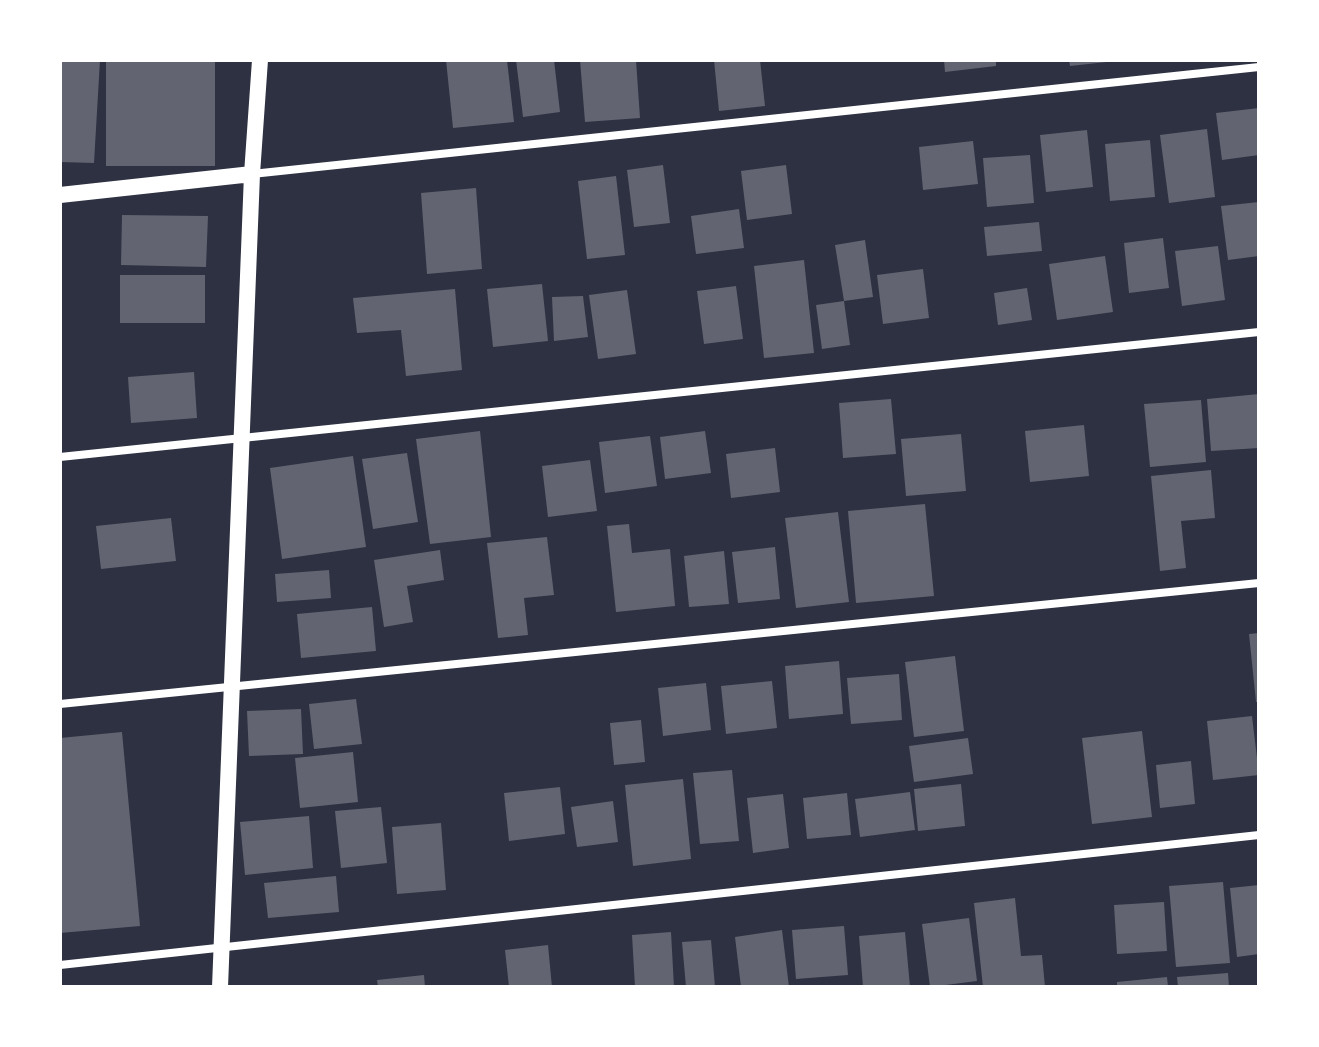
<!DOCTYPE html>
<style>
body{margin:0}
#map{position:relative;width:1319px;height:1047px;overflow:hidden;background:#2d3142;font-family:Barlow,sans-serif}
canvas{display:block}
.frame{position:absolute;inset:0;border:62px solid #fff;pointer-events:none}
</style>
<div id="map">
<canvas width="1319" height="1047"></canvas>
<div class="frame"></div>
</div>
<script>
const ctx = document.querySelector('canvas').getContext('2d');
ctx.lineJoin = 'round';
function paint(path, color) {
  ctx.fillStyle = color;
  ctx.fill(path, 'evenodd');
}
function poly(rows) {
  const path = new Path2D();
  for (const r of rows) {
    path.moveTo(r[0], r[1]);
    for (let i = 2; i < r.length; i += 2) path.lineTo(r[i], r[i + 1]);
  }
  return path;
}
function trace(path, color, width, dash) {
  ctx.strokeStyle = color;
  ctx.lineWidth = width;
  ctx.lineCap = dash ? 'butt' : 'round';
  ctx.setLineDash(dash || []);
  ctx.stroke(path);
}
const building = poly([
 [60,60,100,60,94,163,60,162],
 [106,60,215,60,215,166,106,166],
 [446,60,507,60,514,122,453,128],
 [516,60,554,60,560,112,523,117],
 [580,60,636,60,640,118,585,122],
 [714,60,760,60,765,106,719,111],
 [944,60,996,60,996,66,945,72],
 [1069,60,1107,60,1107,62,1070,66],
 [1259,108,1259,155,1222,160,1216,113],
 [1207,129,1215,197,1169,203,1160,135],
 [1087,130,1093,187,1046,192,1040,135],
 [1150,140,1155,197,1110,201,1105,144],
 [973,141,978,184,923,190,919,147],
 [1030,155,1034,203,987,207,983,158],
 [663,165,670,223,634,227,627,170],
 [786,165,792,214,747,220,741,171],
 [616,176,625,255,587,259,578,181],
 [476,188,482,269,427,274,421,193],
 [1259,202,1259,256,1228,260,1221,206],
 [739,209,744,248,696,254,691,216],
 [122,215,208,216,206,267,121,265],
 [1039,222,1042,251,987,256,984,227],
 [1163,238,1169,288,1129,293,1124,243],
 [865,240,873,297,844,301,835,245],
 [1218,246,1225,300,1182,306,1175,251],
 [1105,256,1113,312,1057,320,1049,264],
 [804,260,814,353,764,358,754,266],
 [923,269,929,318,883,324,877,275],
 [120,275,205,275,205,323,120,323],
 [542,284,548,341,493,347,487,289],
 [736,286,743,339,704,344,697,291],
 [1027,288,1032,320,998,325,994,293],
 [455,289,462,370,406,376,401,330,357,333,353,298],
 [627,290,636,354,598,359,589,295],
 [583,296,588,337,554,341,552,297],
 [844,301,850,345,822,349,816,305],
 [194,372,197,418,131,423,128,377],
 [1259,394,1259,448,1211,451,1207,399],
 [891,399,896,454,843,458,839,403],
 [1201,400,1206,462,1150,467,1144,404],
 [1084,425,1089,476,1030,482,1025,431],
 [480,431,491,537,430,544,416,439],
 [705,431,711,473,665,479,660,437],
 [961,434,966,491,906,496,901,439],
 [650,436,657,486,605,493,599,442],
 [775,448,780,492,731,498,726,454],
 [407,453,418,522,373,529,362,459],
 [353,456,366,547,282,559,270,468],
 [590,460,597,511,548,517,542,466],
 [1211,470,1215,518,1181,521,1186,568,1160,571,1151,476],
 [925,504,934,596,856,603,848,511],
 [838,512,849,602,796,608,785,518],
 [171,518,176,561,101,569,96,526],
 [629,524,632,553,670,549,675,606,616,612,607,526],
 [547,537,554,595,524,598,528,635,498,638,487,543],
 [775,547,780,599,738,603,732,552],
 [440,550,444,580,407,586,413,622,384,627,374,560],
 [724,551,729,604,689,607,684,556],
 [329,570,331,598,277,602,275,574],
 [372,607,376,651,301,658,297,614],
 [1259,633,1259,702,1256,702,1249,634],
 [955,656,964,731,914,737,905,662],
 [839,661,843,714,789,719,785,666],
 [899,674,902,720,851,724,847,678],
 [772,681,777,728,726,734,721,686],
 [706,683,711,730,663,736,658,688],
 [356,699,362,744,314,749,309,704],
 [301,709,303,754,249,756,247,711],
 [1252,716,1259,775,1213,780,1207,721],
 [641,720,645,762,614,765,610,723],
 [1142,731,1152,817,1092,824,1082,738],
 [122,732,140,926,60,933,60,738],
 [968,738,973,774,914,782,909,746],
 [353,752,358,802,300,808,295,758],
 [1191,761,1195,804,1160,808,1156,765],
 [732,770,739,841,700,844,693,773],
 [683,779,691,859,633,866,625,785],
 [961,784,965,826,918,831,914,789],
 [560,787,565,834,509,841,504,793],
 [910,792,915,830,860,837,855,799],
 [847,793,851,835,807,839,803,798],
 [783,794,789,848,753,853,747,798],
 [613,801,618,842,577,847,571,807],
 [381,807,387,863,341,868,335,811],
 [309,816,313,868,245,875,240,822],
 [441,823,446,890,397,894,392,827],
 [336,876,339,912,268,918,264,883],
 [1223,882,1230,963,1176,967,1169,886],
 [1259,885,1259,954,1237,957,1230,888],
 [1015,898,1021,956,1042,955,1045,987,983,987,974,903],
 [1164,902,1167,951,1117,954,1114,905],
 [969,918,977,981,930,987,922,924],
 [844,926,848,975,796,979,792,930],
 [782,930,789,987,741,987,735,937],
 [671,932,674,987,635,987,632,935],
 [905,932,910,987,863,987,859,936],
 [711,940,715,987,686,987,682,942],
 [548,945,552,987,509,987,505,950],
 [1228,973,1229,987,1178,987,1177,977],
 [424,975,425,987,378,987,377,980],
 [1167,977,1168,987,1117,987,1117,982]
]);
const minor = poly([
 [252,174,1259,67],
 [60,457,1259,332],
 [60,704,1259,583],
 [60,965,1259,835]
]);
const secondary = poly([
 [60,195,252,174],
 [220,987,252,174,260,60]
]);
paint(building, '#626471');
trace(minor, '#fff', 8);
trace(secondary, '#fff', 16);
</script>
